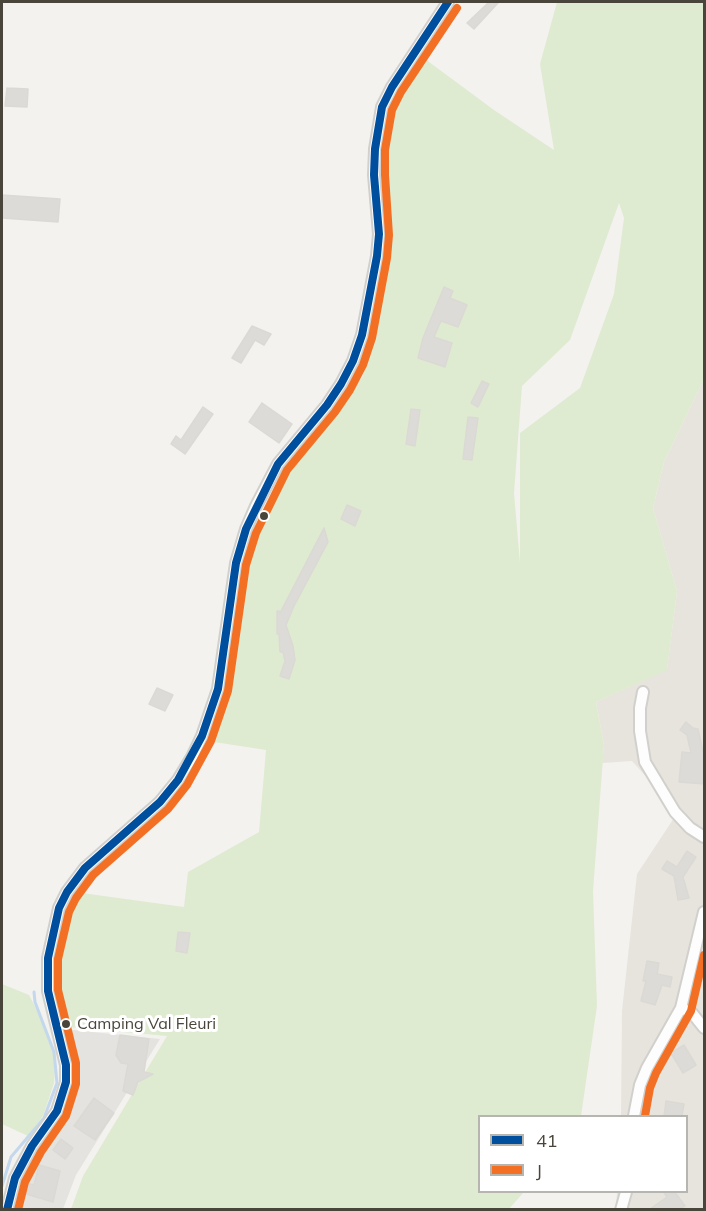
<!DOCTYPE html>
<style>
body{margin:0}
#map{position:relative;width:706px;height:1211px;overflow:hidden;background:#f3f2ef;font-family:Mulish,sans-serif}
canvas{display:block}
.frame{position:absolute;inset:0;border:3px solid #49453a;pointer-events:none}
.legend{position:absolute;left:478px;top:1115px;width:210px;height:78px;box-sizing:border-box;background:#fff;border:2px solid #b6b5b0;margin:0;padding:8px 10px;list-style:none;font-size:18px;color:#49453a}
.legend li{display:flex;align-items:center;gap:12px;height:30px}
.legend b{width:30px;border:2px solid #b6b5b0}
</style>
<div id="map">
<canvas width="706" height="1211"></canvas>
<div class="frame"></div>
<ul class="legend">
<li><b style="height:8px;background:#004f9f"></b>41</li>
<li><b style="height:8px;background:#f36f24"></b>J</li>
</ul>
</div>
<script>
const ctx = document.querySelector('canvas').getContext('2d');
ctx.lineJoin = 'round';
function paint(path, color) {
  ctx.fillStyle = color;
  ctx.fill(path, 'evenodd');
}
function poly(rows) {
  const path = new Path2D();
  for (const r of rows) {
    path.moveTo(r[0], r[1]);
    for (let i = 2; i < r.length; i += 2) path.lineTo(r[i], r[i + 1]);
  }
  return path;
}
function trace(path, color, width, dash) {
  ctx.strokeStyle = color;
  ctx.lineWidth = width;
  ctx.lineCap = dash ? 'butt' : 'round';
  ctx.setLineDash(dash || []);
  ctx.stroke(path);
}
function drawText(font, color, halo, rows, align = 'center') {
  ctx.font = font + ' Mulish,sans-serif';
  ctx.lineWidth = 6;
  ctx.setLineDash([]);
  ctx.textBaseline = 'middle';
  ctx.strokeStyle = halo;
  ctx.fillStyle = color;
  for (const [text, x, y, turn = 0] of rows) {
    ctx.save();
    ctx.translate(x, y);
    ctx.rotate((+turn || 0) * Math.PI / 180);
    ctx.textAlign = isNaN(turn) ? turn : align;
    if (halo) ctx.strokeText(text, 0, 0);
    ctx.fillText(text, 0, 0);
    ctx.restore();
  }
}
const residential = poly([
 [704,379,704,1209,616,1209,617,1192,686,1192,686,1116,621,1116,622,1011,637,874,678,812,632,761,602,763,604,745,596,702,667,669,677,591,653,508,664,462]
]);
const industrial = poly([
 [64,1029,160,1039,76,1175,63,1209,12,1210,13,1203,40,1144,72,1102,78,1064]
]);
const green = poly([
 [557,2,704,2,704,379,664,462,653,508,677,591,667,670,596,702,604,745,593,891,597,1006,581,1116,480,1116,480,1192,524,1192,509,1209,71,1209,83,1176,167,1036,68,1027,61,998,59,970,61,936,82,893,184,907,188,872,259,832,266,750,214,742,235,640,246,565,255,532,277,485,363,376,385,272,387,136,394,102,409,76,425,59,494,110,554,150,540,64],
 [619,203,624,218,614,294,580,388,520,433,520,563,514,493,522,386,570,340],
 [2,984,29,995,40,1016,56,1059,54,1083,43,1116,28,1136,2,1124]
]);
const stream = poly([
 [2,1186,11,1157,44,1118,57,1083,54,1052,35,1002,34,992]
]);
const building = poly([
 [489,2,498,3,474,29,467,23,489,2],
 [7,88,28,89,27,107,5,106,7,88],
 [2,195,60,199,58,222,2,218,2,195],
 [444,287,453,291,450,298,467,305,458,327,441,321,434,337,452,343,445,367,418,358,423,338,444,287],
 [252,326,271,334,264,345,255,340,241,363,232,358,252,326],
 [482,381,489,384,478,407,471,403,482,381],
 [262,403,292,424,279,443,249,422,262,403],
 [203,407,213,414,185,454,171,444,176,436,181,440,203,407],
 [411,409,420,410,415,446,406,444,411,409],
 [468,417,478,418,472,460,463,459,468,417],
 [347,505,361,511,355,526,341,519,347,505],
 [324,528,328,542,294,606,286,625,293,646,295,660,289,679,280,676,285,661,283,652,280,652,279,634,277,634,277,611,279,611,280,613,324,528],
 [157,688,173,695,165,711,149,704,157,688],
 [686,722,693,728,698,729,703,751,705,751,705,784,679,782,682,752,691,753,687,735,680,730,686,722],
 [687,851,696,857,683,877,689,898,678,900,674,876,662,869,667,861,677,867,687,851],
 [178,932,190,933,187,953,176,951,178,932],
 [647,961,659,963,657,974,672,977,670,987,662,985,655,1005,641,1001,646,981,643,981,647,961],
 [120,1035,149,1039,144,1072,153,1074,138,1082,133,1095,123,1091,128,1064,121,1063,116,1055,120,1035],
 [684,1045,696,1065,683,1073,671,1053,684,1045],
 [94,1098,114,1113,95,1140,74,1126,94,1098],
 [666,1101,684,1104,682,1116,664,1116,666,1101],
 [61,1139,73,1148,65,1159,53,1150,61,1139],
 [39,1165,60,1171,53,1202,23,1193,26,1183,34,1185,39,1165],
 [663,1191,674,1191,685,1206,679,1209,650,1209,667,1197,663,1191]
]);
const street = poly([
 [643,692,640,708,640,731,645,762,675,812,690,828,704,837],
 [681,1008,692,1013,704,1028],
 [634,1116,640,1085,647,1068,681,1008,704,912],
 [7,1210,15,1178,32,1146,57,1111,66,1082,66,1065,48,991,48,958,59,908,67,892,85,868,160,802,178,780,192,757,202,736,218,689,236,563,246,529,256,506,278,464,327,405,341,384,353,361,362,335,377,256,379,234,374,175,375,149,382,107,392,87,448,2],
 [621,1210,626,1192]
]);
const bus1 = poly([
 [7,1210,15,1178,32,1146,57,1111,66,1082,66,1065,48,991,48,958,59,908,67,892,85,868,160,802,178,780,202,736,218,689,236,563,246,529,278,464,327,405,341,384,353,361,362,335,377,256,379,234,374,175,375,149,382,107,392,87,448,2]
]);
const bus2 = poly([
 [645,1116,650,1088,656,1073,691,1011,704,955],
 [18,1210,25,1182,41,1152,66,1116,76,1084,76,1063,58,990,58,959,69,912,76,898,93,875,168,809,187,785,211,741,228,691,246,565,256,533,287,470,335,412,350,390,363,365,372,338,387,258,389,235,385,175,385,150,392,110,401,92,457,8]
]);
const markers = [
 [264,516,5,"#49453a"],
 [66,1024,5,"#49453a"]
];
const busNames = [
 ["Camping Val Fleuri",77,1024]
];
paint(residential, '#e7e4dd');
paint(industrial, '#e5e3df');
paint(green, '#deebd1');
trace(stream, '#c3d8ed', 3);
paint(building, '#dddbd7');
trace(building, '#dbd9d4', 1.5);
trace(street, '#d1d0cc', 14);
trace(street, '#fdfdfd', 10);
trace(bus1, '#004f9f', 8);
trace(bus2, '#f36f24', 8);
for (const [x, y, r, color] of markers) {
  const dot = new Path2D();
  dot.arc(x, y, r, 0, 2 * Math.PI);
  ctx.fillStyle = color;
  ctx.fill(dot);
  trace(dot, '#fff', 2);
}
drawText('16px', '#49453a', '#fff', busNames, 'left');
</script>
